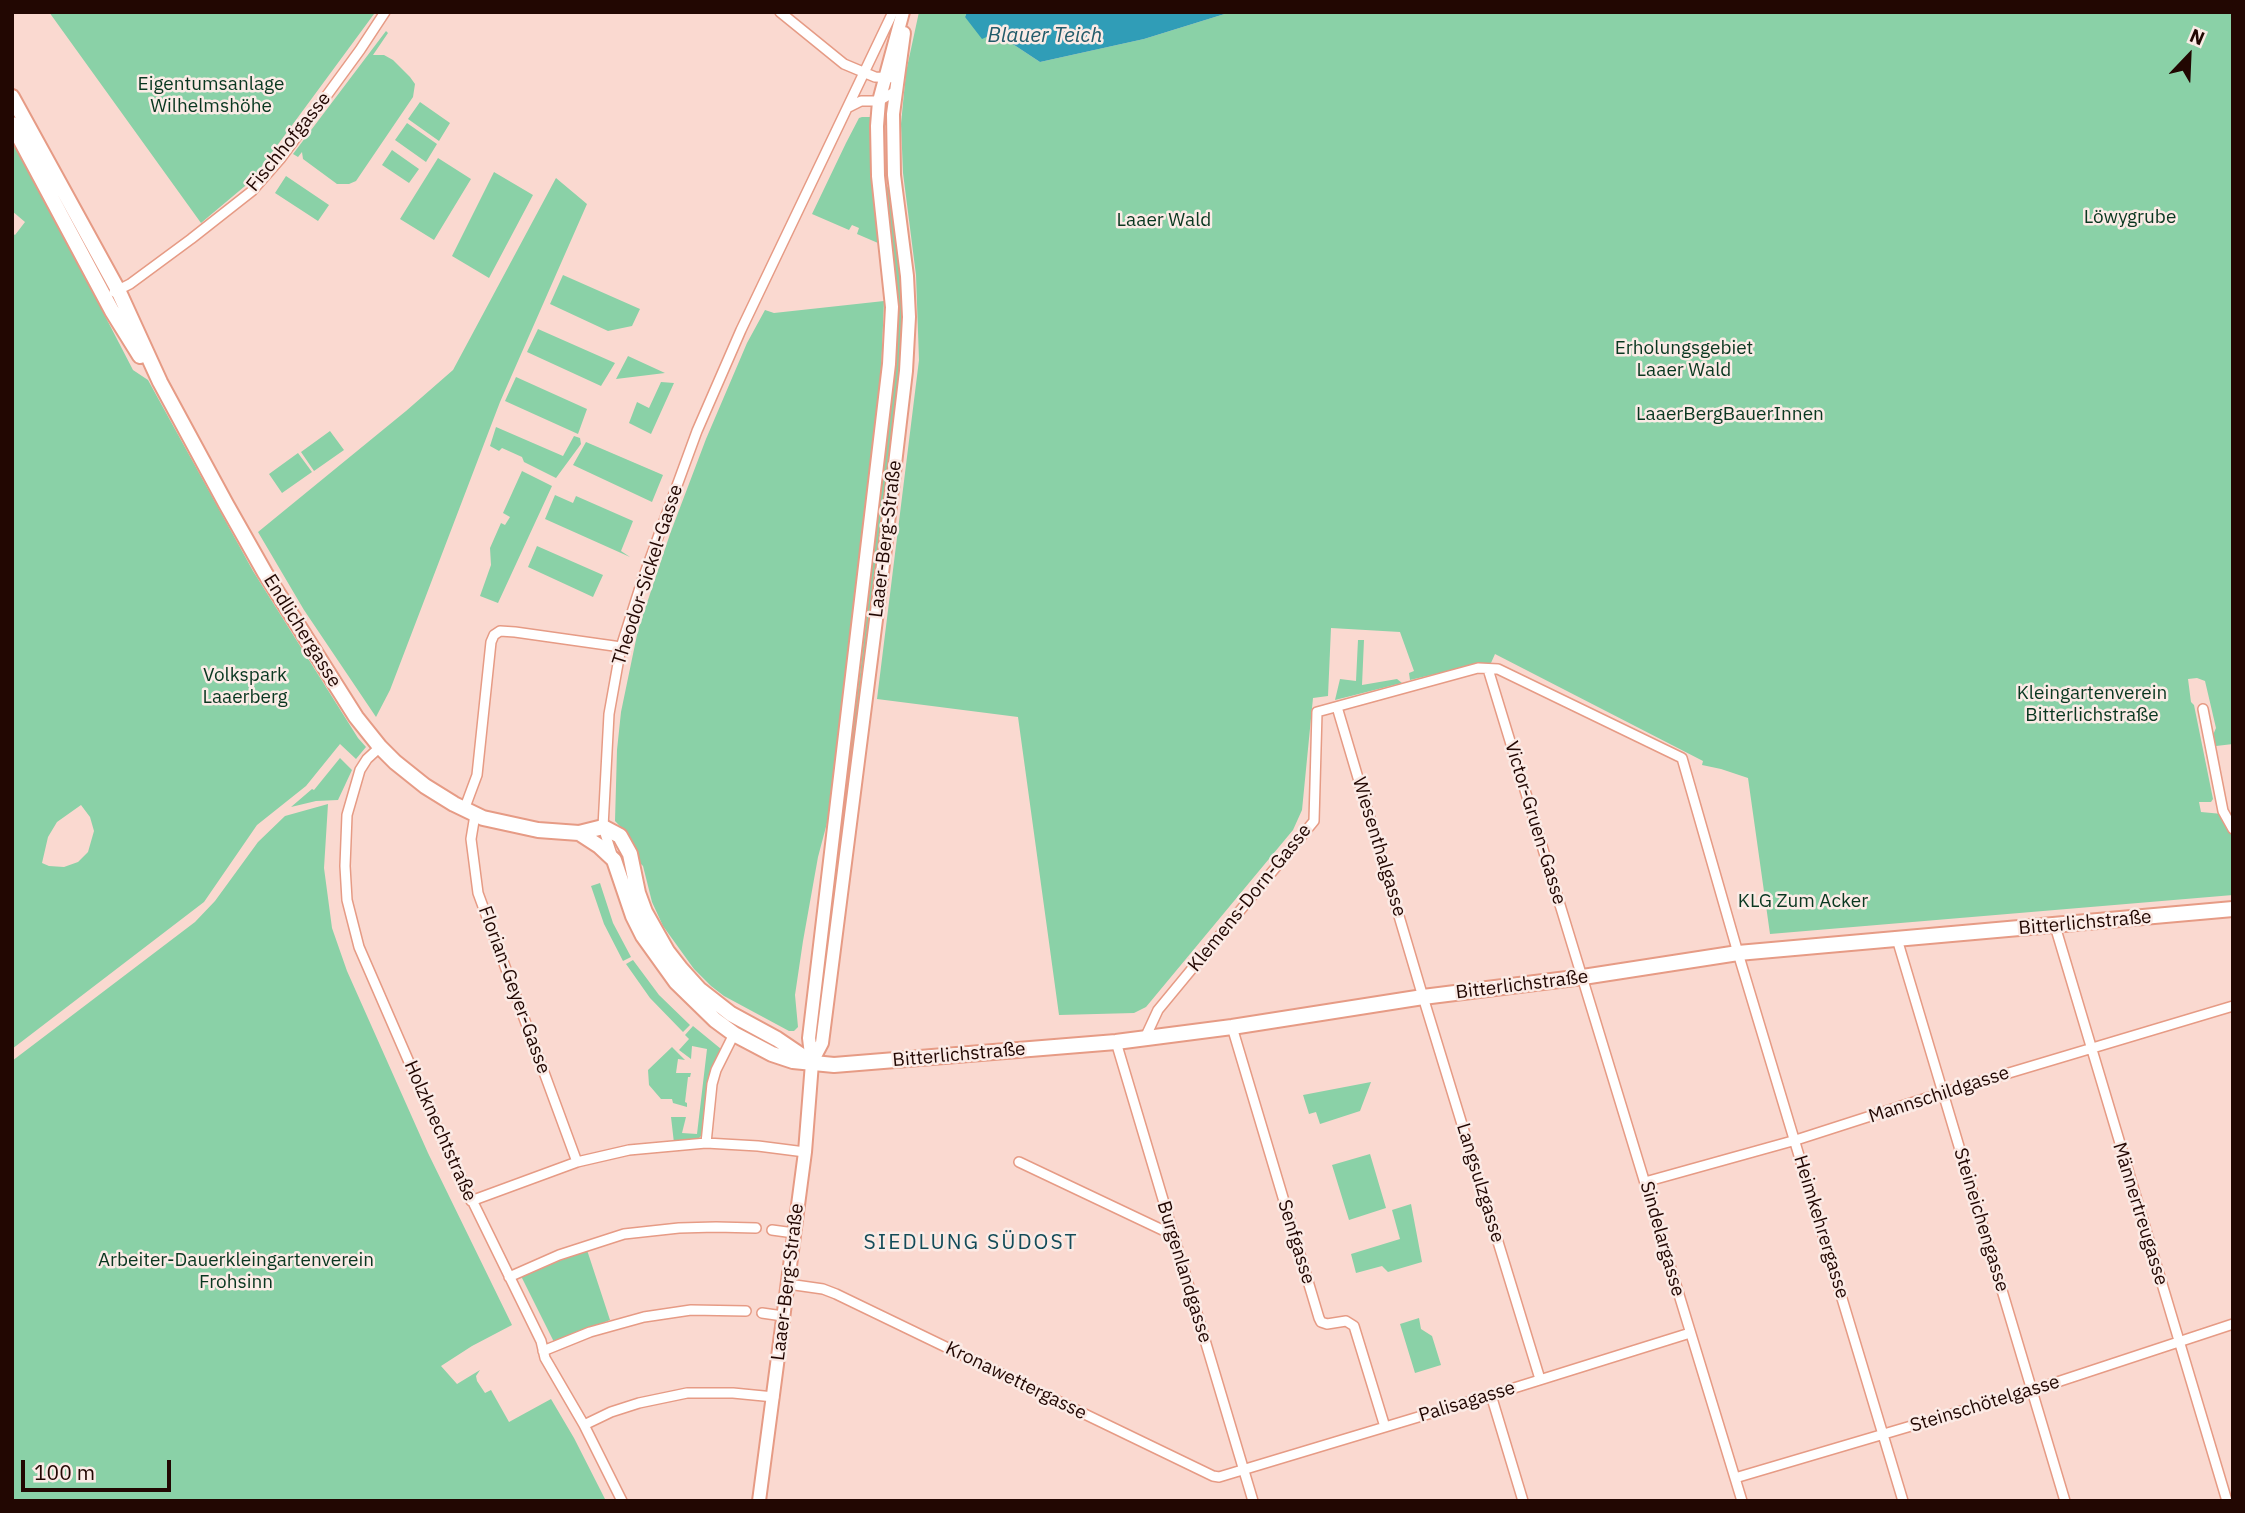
<!DOCTYPE html>
<meta charset="utf-8">
<style>
body{margin:0}
#map{position:relative;width:2245px;height:1513px;overflow:hidden;background:#fad9d0;font-family:"IBM Plex Sans",sans-serif}
canvas{display:block}
.frame{position:absolute;inset:0;border:14px solid #220702;pointer-events:none}
.north{position:absolute;left:2154px;top:21px;width:70px;height:70px;-webkit-text-stroke:5px #fbebe6;paint-order:stroke;rotate:23deg;font-size:19px;font-weight:700;line-height:28px;text-align:center;color:#220702}
.north::after{content:'';display:block;margin:auto;width:24px;height:32px;background:#220702;clip-path:polygon(50% 0,100% 100%,50% 72%,0 100%)}
.scale{position:absolute;left:21px;top:1460px;width:150px;height:32px;box-sizing:border-box;border:4px solid #220702;border-top:0;padding-left:9px;font-size:21px;line-height:24px;white-space:nowrap;color:#220702;-webkit-text-stroke:5px #fbebe6;paint-order:stroke}
</style>
<div id="map">
<canvas width="2245" height="1513"></canvas>
<div class="frame"></div>
<div class="north">N</div>
<div class="scale">100 m</div>
</div>
<script>
const ctx = document.querySelector('canvas').getContext('2d');
ctx.lineJoin = 'round';
function paint(path, color) {
  ctx.fillStyle = color;
  ctx.fill(path, 'evenodd');
}
function poly(rows) {
  const path = new Path2D();
  for (const r of rows) {
    path.moveTo(r[0], r[1]);
    for (let i = 2; i < r.length; i += 2) path.lineTo(r[i], r[i + 1]);
  }
  return path;
}
function trace(path, color, width, dash) {
  ctx.strokeStyle = color;
  ctx.lineWidth = width;
  ctx.lineCap = dash ? 'butt' : 'round';
  ctx.setLineDash(dash || []);
  ctx.stroke(path);
}
function drawText(font, color, halo, rows, align = 'center') {
  ctx.font = font + ' "IBM Plex Sans",sans-serif';
  ctx.lineWidth = 5;
  ctx.setLineDash([]);
  ctx.textBaseline = 'middle';
  ctx.strokeStyle = halo;
  ctx.fillStyle = color;
  for (const [text, x, y, turn = 0] of rows) {
    ctx.save();
    ctx.translate(x, y);
    ctx.rotate((+turn || 0) * Math.PI / 180);
    ctx.textAlign = isNaN(turn) ? turn : align;
    if (halo) ctx.strokeText(text, 0, 0);
    ctx.fillText(text, 0, 0);
    ctx.restore();
  }
}
const green = poly([
 [49,12,374,12,374,14,251,181,201,223],
 [919,12,967,12,965,17,996,33,1040,62,1144,39,1231,12,2233,12,2233,744,2216,746,2213,735,2216,728,2205,681,2197,678,2188,679,2191,702,2194,705,2213,799,2211,802,2199,802,2201,812,2233,815,2233,895,1770,934,1748,778,1721,769,1702,765,1703,761,1495,654,1491,663,1474,665,1410,680,1409,673,1414,671,1400,632,1331,628,1328,696,1313,698,1302,810,1293,830,1146,1007,1134,1013,1059,1015,1018,717,877,699,919,360,916,275,903,173,901,124,906,72],
 [386,31,388,33,373,55,384,55,393,60,410,77,415,84,413,97,356,181,349,184,337,184,303,159,302,152,298,157,293,154],
 [420,102,450,123,439,141,408,119],
 [862,117,871,117,871,176,878,243,857,234,859,228,852,225,849,230,812,214,846,143,859,118],
 [407,123,437,144,426,162,395,140],
 [12,135,97,293,104,314,133,370,148,380,253,571,358,738,366,747,356,759,340,744,306,786,257,825,204,902,12,1049,12,233,15,235,25,222,12,211],
 [81,805,90,817,94,831,88,852,78,862,64,867,49,866,42,863,48,837,57,822],
 [392,150,419,169,409,183,382,165],
 [438,158,471,179,434,240,400,219],
 [494,172,533,195,489,278,452,256],
 [286,176,329,205,318,221,275,193],
 [556,178,587,204,500,402,390,690,376,717,304,610,258,532,406,411,453,370],
 [885,183,890,191,899,262,903,325,901,360,822,990,828,919,860,674,896,361,897,323,884,184],
 [563,275,640,309,632,326,608,331,550,304],
 [884,301,881,373,841,730,827,823,818,857,803,941,795,995,798,1027,794,1031,789,1031,724,996,711,986,694,969,663,926,652,902,643,866,639,862,636,848,630,837,615,821,617,750,621,712,638,630,670,534,706,439,747,343,765,310,774,313],
 [538,329,615,363,601,386,527,352],
 [628,356,665,373,616,379],
 [516,377,587,409,578,434,505,401],
 [661,382,674,383,651,434,629,423,637,402,649,408],
 [496,427,563,456,574,436,580,438,581,444,556,478,524,462,522,457,502,448,499,451,490,446],
 [330,431,344,450,314,471,301,452],
 [586,442,663,475,652,502,573,465],
 [298,453,312,472,282,493,269,474],
 [522,471,552,486,498,603,480,596,491,565,490,548,501,523,505,525,510,517,503,513],
 [555,495,573,503,576,496,633,521,621,551,630,557,545,519],
 [537,546,603,575,593,597,528,567],
 [1358,640,1364,640,1362,685,1397,679,1402,683,1335,700,1340,679,1356,681],
 [340,758,352,770,338,800,316,801,291,807,312,789,314,790],
 [328,804,324,868,332,928,347,971,428,1153,512,1325,472,1346,441,1366,457,1384,480,1370,476,1376,477,1381,485,1393,491,1390,509,1422,551,1399,574,1438,606,1501,12,1501,12,1061,195,922,215,901,258,842,285,816],
 [600,883,613,923,631,957,623,961,604,924,591,886],
 [633,960,659,995,690,1025,683,1032,650,998,626,964],
 [693,1026,721,1049,710,1080,702,1135,697,1140,674,1143,671,1117,686,1117,682,1133,697,1134,707,1049,692,1046,691,1059,679,1050,689,1039,685,1035],
 [672,1047,685,1060,678,1059,676,1073,691,1073,690,1077,688,1077,685,1102,687,1103,687,1107,673,1103,672,1099,661,1099,649,1085,648,1070],
 [1371,1082,1360,1111,1320,1124,1316,1112,1309,1114,1303,1095],
 [1370,1154,1386,1208,1349,1220,1332,1165],
 [1411,1204,1422,1262,1388,1272,1382,1266,1356,1273,1351,1254,1400,1239,1392,1210],
 [587,1250,610,1320,554,1342,521,1276],
 [1419,1318,1421,1329,1432,1336,1441,1365,1415,1373,1400,1324]
]);
const water = poly([
 [967,12,1231,12,1144,39,1040,62,996,33,982,39,965,17]
]);
const minor = poly([
 [780,12,844,64,875,77,897,78],
 [849,107,861,101,879,101,894,92],
 [114,292,130,284,191,239,252,191,281,158,360,50,385,12],
 [1488,669,1742,1501],
 [1337,707,1423,997,1540,1379],
 [2203,709,2223,811,2233,829],
 [380,747,367,759,360,770,347,815,345,866,347,900,359,947,445,1145,541,1341,545,1358,584,1425,622,1501],
 [464,810,477,775,491,642,494,635,500,631,515,632,621,647],
 [475,815,471,839,478,893,577,1162],
 [613,858,603,827,609,714,621,647,642,581,697,431,741,330,893,12],
 [2055,926,2227,1501],
 [1897,939,2065,1501],
 [1232,1027,1319,1318,1321,1322,1327,1324,1346,1321,1354,1326,1385,1427],
 [1145,1038,1158,1010,1314,821,1317,712,1478,668,1498,669,1682,758,1738,953,1903,1501],
 [1116,1042,1253,1501],
 [706,1143,712,1084,716,1070,734,1034],
 [1019,1162,1173,1235],
 [1645,1182,1796,1140,1942,1093,2233,1006],
 [471,1201,577,1162,629,1150,706,1143,758,1146,805,1152],
 [772,1230,794,1233],
 [509,1277,559,1255,624,1234,679,1228,716,1227,756,1228],
 [788,1284,823,1289,836,1294,1213,1476,1219,1477,1498,1393,1690,1333],
 [762,1313,783,1316],
 [543,1351,590,1332,644,1317,691,1310,746,1311],
 [1491,1395,1523,1501],
 [584,1425,611,1412,639,1403,687,1393,733,1393,774,1397],
 [1735,1478,2033,1390,2233,1324]
]);
const secondary = poly([
 [812,1062,822,1043,884,557,906,371,909,317,907,276,894,175,893,114,904,33],
 [759,1501,805,1152,812,1063,809,1038,889,364,892,307,878,176,877,126,879,101,903,12]
]);
const primary = poly([
 [12,97,118,290,160,382,226,504,265,573,356,717,380,747,395,762,425,786,454,804,483,818,538,830,579,833,603,827,620,836,630,854,638,893,645,912,667,951,681,969,699,989,731,1014,777,1039,811,1062],
 [12,124,112,311,140,356],
 [579,833,599,846,614,860,633,916,643,936,676,982,715,1020,734,1034,772,1054,793,1061,834,1065,1116,1042,1232,1027,1423,997,1583,977,1738,953,2233,909]
]);
const parkNames = [
 ["Eigentumsanlage",211,85],
 ["Wilhelmshöhe",211,107],
 ["Löwygrube",2130,218],
 ["Laaer Wald",1164,221],
 ["Erholungsgebiet",1684,349],
 ["Laaer Wald",1684,371],
 ["LaaerBergBauerInnen",1730,415],
 ["Volkspark",245,676],
 ["Laaerberg",245,698],
 ["Kleingartenverein",2092,694],
 ["Bitterlichstraße",2092,716],
 ["KLG Zum Acker",1803,902],
 ["Arbeiter-Dauerkleingartenverein",236,1261],
 ["Frohsinn",236,1283]
];
const streetNames = [
 ["Fischhofgasse",289,142,-51],
 ["Laaer-Berg-Straße",886,539,-83],
 ["Theodor-Sickel-Gasse",648,575,-72],
 ["Endlichergasse",302,631,58],
 ["Victor-Gruen-Gasse",1535,823,73],
 ["Wiesenthalgasse",1379,847,73],
 ["Klemens-Dorn-Gasse",1250,898,-51],
 ["Bitterlichstraße",2085,923,-5],
 ["Bitterlichstraße",1522,985,-7],
 ["Florian-Geyer-Gasse",514,990,70],
 ["Bitterlichstraße",959,1055,-5],
 ["Mannschildgasse",1939,1095,-18],
 ["Holzknechtstraße",440,1131,66],
 ["Langsulzgasse",1480,1183,73],
 ["Männertreugasse",2140,1214,73],
 ["Steineichengasse",1981,1220,73],
 ["Heimkehrergasse",1821,1227,73],
 ["Sindelargasse",1662,1239,74],
 ["Senfgasse",1296,1242,73],
 ["Burgenlandgasse",1184,1272,73],
 ["Laaer-Berg-Straße",788,1282,-83],
 ["Kronawettergasse",1016,1381,26],
 ["Palisagasse",1467,1402,-17],
 ["Steinschötelgasse",1985,1404,-17]
];
const waterNames = [
 ["Blauer Teich",1045,36]
];
const neighbourhoodNames = [
 ["SIEDLUNG SÜDOST",971,1243]
];
paint(green, '#8ad1a7');
paint(water, '#309db7');
trace(minor, '#e69b85', 12);
trace(secondary, '#e69b85', 16);
trace(primary, '#e69b85', 18);
trace(minor, '#fff', 9);
trace(secondary, '#fff', 12);
trace(primary, '#fff', 14);
drawText('19px', '#093720', '#fbebe6', parkNames);
drawText('19px', '#220702', '#fbebe6', streetNames);
drawText('italic 21px', '#225b6a', '#fbebe6', waterNames);
ctx.letterSpacing = '2px';
drawText('21px', '#134b58', '#fbebe6', neighbourhoodNames);
ctx.letterSpacing = '0px';
</script>
